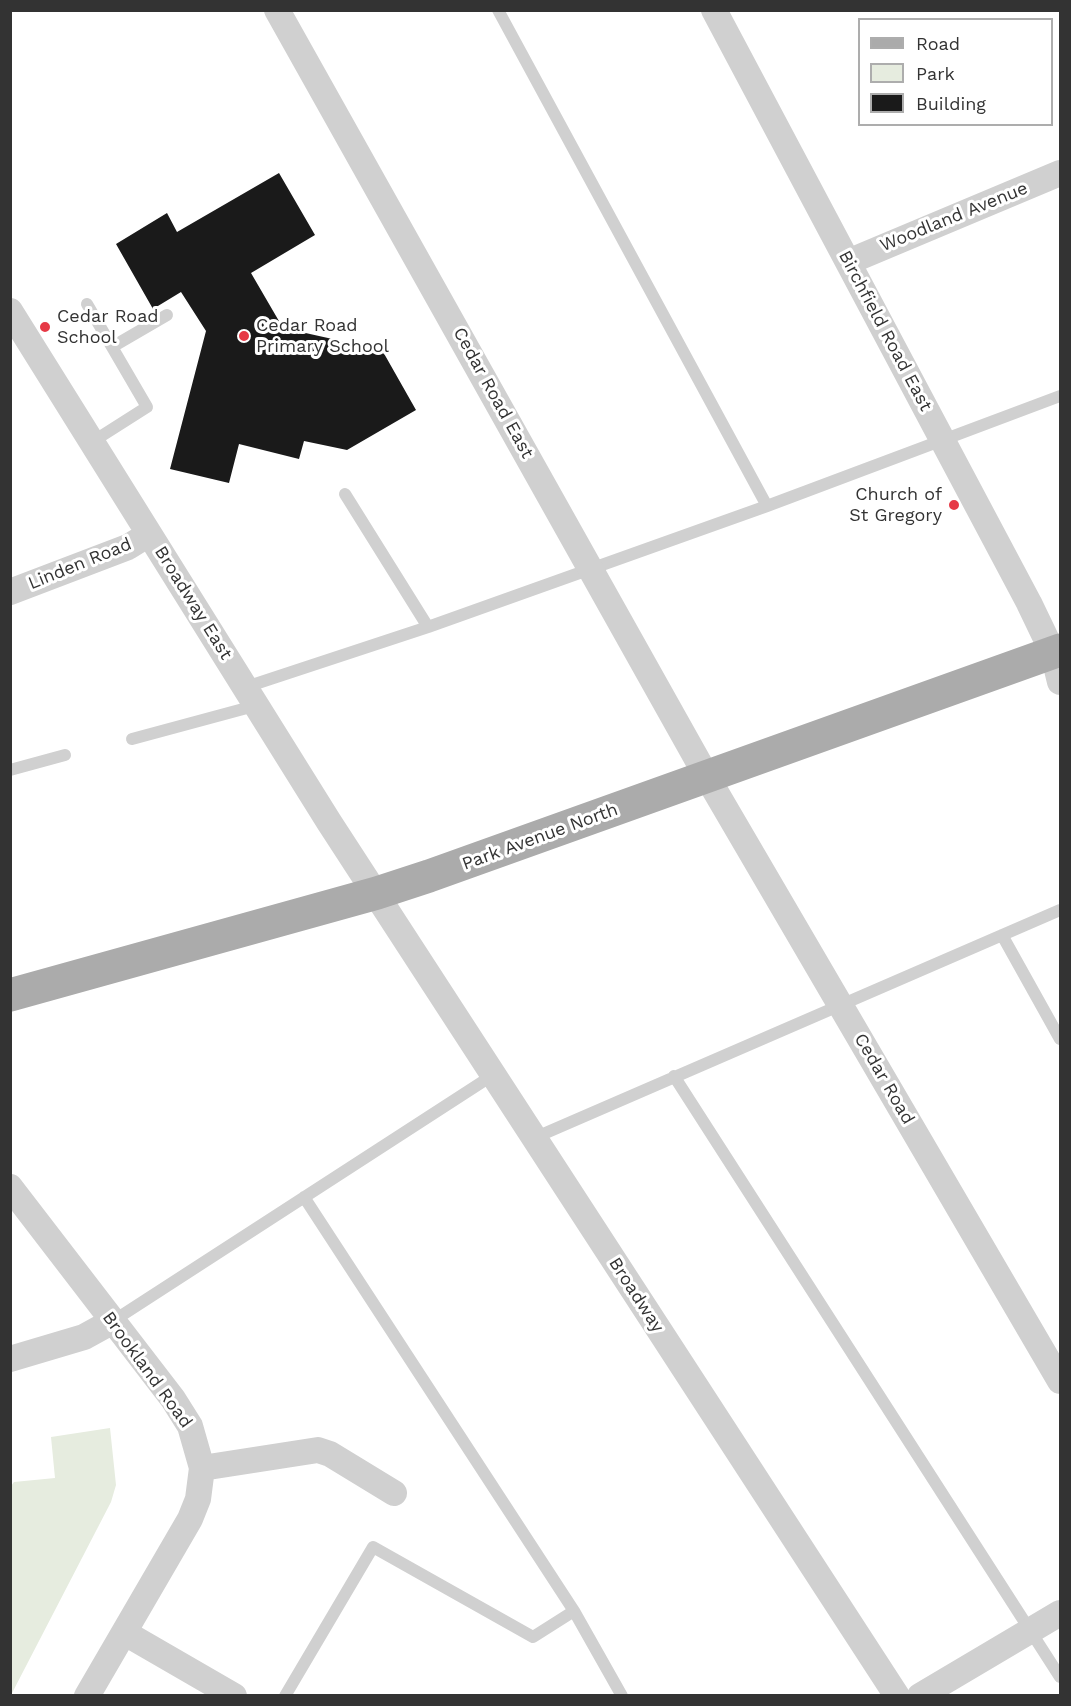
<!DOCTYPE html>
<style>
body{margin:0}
#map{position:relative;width:1071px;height:1706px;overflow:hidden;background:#fff;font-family:"Work Sans",sans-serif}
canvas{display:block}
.frame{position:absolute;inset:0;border:12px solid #333;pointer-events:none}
.legend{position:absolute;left:858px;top:18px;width:195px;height:108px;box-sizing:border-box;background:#fff;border:2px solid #adadad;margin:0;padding:8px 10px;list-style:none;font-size:18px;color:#333}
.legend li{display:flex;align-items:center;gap:12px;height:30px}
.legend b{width:30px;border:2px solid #adadad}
</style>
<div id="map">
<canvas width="1071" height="1706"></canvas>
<div class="frame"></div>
<ul class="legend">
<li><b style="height:8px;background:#ababab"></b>Road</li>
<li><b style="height:16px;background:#e6ecdf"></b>Park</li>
<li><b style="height:16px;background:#1a1a1a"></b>Building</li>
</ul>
</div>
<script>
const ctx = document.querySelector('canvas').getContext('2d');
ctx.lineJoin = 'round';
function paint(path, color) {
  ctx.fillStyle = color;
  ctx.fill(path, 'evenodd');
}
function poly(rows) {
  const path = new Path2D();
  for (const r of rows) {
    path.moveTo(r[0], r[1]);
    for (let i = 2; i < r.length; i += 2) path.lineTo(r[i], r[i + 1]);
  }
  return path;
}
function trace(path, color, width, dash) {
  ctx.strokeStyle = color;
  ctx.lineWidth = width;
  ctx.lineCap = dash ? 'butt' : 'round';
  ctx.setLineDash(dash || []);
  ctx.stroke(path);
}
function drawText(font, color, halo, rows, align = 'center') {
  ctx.font = font + ' "Work Sans",sans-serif';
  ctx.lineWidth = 6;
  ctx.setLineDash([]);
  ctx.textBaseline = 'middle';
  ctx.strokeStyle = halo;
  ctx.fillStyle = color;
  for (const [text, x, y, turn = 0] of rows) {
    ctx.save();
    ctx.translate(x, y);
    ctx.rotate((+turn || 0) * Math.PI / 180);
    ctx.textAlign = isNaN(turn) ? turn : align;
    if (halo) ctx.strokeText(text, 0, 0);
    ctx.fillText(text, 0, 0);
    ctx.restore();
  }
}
const green = poly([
 [110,1428,116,1485,111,1502,11,1695,11,1486,14,1482,55,1478,51,1437]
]);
const building = poly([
 [279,173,315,235,251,273,283,328,382,350,416,410,347,450,304,441,299,459,239,444,229,483,170,469,206,331,181,292,153,309,116,244,167,213,177,232]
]);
const lane = poly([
 [498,10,767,506],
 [87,304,147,407,92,442],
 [112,347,167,315],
 [345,494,428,627],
 [246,687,428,627,767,506,1060,396],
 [132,739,258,705],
 [10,770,65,755],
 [1002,935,1060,1039],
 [674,1076,1060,1677],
 [534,1138,1060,910],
 [304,1197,574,1611,622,1696],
 [113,1321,493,1075],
 [285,1696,373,1547,533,1637,574,1611]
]);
const street = poly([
 [277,10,707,777,1060,1381],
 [714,10,1029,603,1053,653,1060,682],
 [848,262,1060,173],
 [10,311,329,822,897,1696],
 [10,592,128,547,149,534],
 [10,1187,173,1399,190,1426,202,1468,198,1499,190,1519,87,1696],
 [10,1359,84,1337,113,1321],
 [202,1468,318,1450,330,1454,394,1493],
 [125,1633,234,1696],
 [920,1696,1060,1613]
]);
const primary = poly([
 [10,995,377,893,429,876,1060,650]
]);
const markers = [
 [45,327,6,"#e63946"],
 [244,336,6,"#e63946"],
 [954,505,6,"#e63946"]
];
const streetNames = [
 ["Woodland Avenue",954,217,-22],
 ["Birchfield Road East",885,331,62],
 ["Cedar Road East",493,393,61],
 ["Linden Road",80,564,-22],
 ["Broadway East",193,603,58],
 ["Park Avenue North",540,837,-20],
 ["Cedar Road",884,1079,60],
 ["Broadway",636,1295,57],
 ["Brookland Road",147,1370,54]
];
const poiNames = [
 ["Cedar Road",57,317],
 ["School",57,338],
 ["Cedar Road",256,326],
 ["Primary School",256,347],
 ["Church of",942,495,"right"],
 ["St Gregory",942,516,"right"]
];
paint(green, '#e6ecdf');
paint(building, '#1a1a1a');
trace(lane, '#d0d0d0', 12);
trace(street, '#d0d0d0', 26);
trace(primary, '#ababab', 33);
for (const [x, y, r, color] of markers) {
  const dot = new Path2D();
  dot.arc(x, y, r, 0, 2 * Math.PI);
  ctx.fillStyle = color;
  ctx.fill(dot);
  trace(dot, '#fff', 2);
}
drawText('18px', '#333', '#fff', streetNames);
drawText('18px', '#333', '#fff', poiNames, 'left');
</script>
